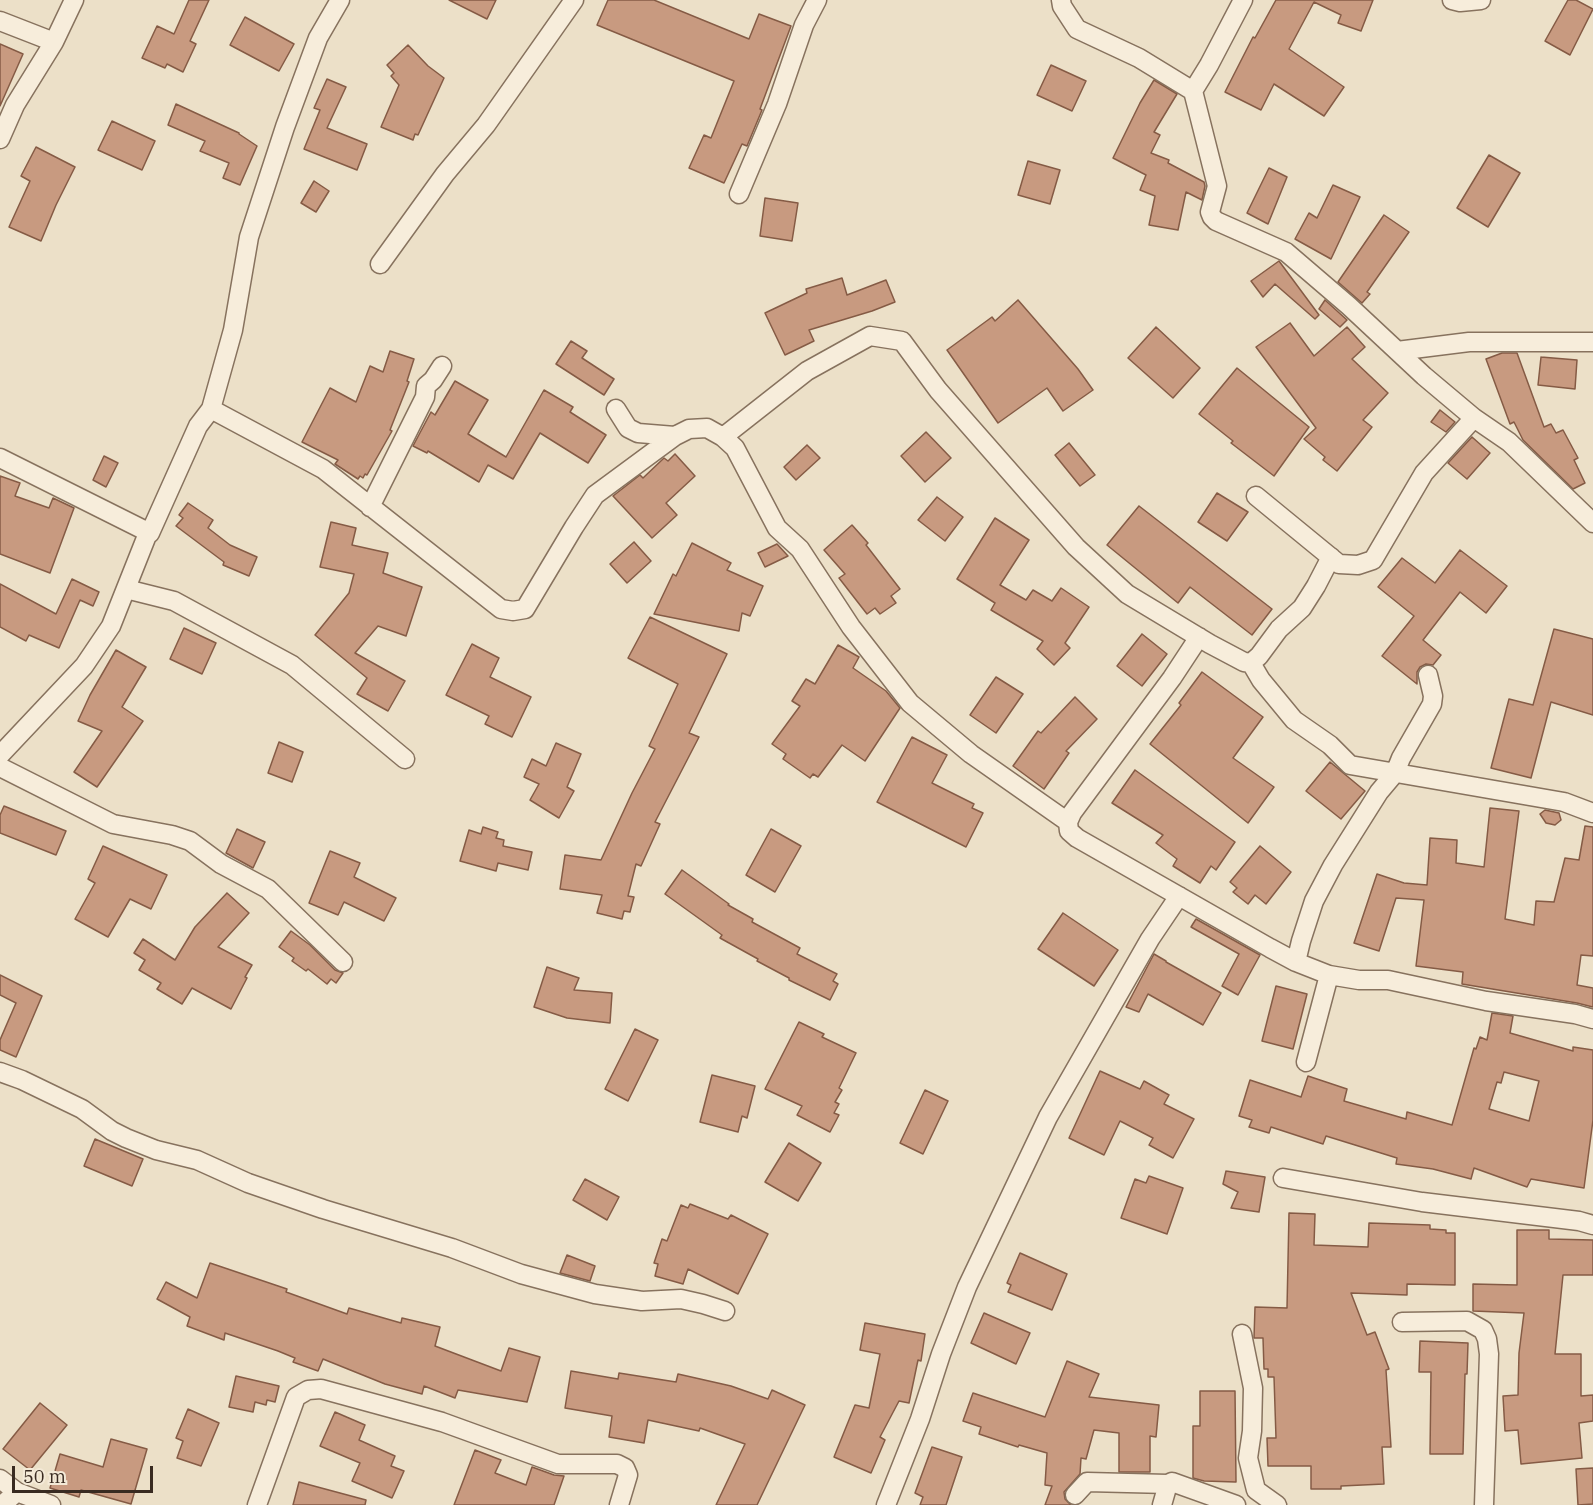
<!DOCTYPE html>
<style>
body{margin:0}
#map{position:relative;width:1593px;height:1505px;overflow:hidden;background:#ece0c8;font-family:"IBM Plex Serif",serif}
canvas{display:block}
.scale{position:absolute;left:12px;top:1466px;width:141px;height:27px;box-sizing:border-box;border:3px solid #392b21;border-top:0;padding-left:8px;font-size:18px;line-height:21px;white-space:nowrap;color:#392b21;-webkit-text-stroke:4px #f4ead7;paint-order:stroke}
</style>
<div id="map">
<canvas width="1593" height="1505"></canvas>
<div class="scale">50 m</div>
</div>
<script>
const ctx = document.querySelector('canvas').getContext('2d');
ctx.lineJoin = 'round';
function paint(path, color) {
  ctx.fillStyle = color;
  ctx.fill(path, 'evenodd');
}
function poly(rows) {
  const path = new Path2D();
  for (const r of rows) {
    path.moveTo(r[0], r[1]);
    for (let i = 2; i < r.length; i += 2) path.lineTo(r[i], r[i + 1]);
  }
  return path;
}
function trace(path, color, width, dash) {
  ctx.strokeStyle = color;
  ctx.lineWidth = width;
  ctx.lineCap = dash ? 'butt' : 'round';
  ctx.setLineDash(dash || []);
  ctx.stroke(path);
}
const building = poly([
 [189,0,209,0,190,41,196,44,183,72,167,64,165,68,142,58,157,26,174,34,189,0],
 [449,0,496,0,487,19,449,0],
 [608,0,654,0,749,39,759,14,791,26,760,109,762,110,747,146,742,144,724,183,689,168,704,135,711,138,734,81,597,25,608,0],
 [1276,0,1373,0,1361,31,1338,23,1341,15,1314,2,1289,49,1344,87,1324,116,1274,84,1261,110,1225,92,1253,37,1255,38,1276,0],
 [1568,0,1576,0,1593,9,1570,55,1545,41,1568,0],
 [245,17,294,44,279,71,230,45,245,17],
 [0,44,23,54,0,106,0,44],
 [408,45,428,66,444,78,418,135,415,134,413,140,381,127,399,85,391,76,394,73,387,65,408,45],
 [1051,65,1086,81,1072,111,1037,95,1051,65],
 [327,79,346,87,327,128,367,144,357,170,304,149,320,110,314,108,327,79],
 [1154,80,1177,94,1154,132,1160,135,1151,153,1169,160,1168,163,1204,182,1205,186,1202,200,1186,192,1178,230,1149,225,1155,196,1140,190,1146,175,1113,158,1140,103,1154,80],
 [176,104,239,133,239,134,257,146,240,185,223,178,229,163,200,151,205,141,168,125,176,104],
 [112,121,155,141,142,170,98,150,112,121],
 [36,147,75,167,56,205,41,241,9,227,30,181,21,176,36,147],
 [1489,155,1520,173,1488,227,1457,208,1489,155],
 [1028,161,1060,170,1050,204,1018,195,1028,161],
 [1269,168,1287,177,1268,224,1247,213,1269,168],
 [314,181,329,191,316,212,301,203,314,181],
 [1333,185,1360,197,1331,259,1295,239,1309,213,1317,218,1333,185],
 [765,198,798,203,792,241,760,236,765,198],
 [1384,215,1409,232,1367,292,1370,294,1362,303,1338,282,1384,215],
 [1279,261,1319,315,1315,319,1275,284,1263,297,1251,281,1279,261],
 [842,278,847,295,886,280,895,302,872,311,809,330,814,341,785,355,765,313,807,293,806,289,842,278],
 [1018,300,1078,369,1093,390,1063,411,1047,388,998,423,947,350,992,317,995,321,1018,300],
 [1325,300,1347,320,1340,327,1319,309,1325,300],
 [1290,323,1314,356,1347,327,1365,347,1352,359,1388,393,1363,420,1372,427,1337,471,1323,460,1325,457,1304,439,1316,428,1256,347,1290,323],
 [1156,327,1200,368,1173,398,1128,358,1156,327],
 [571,341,587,351,582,358,614,379,604,395,556,364,571,341],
 [390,351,414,359,407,381,409,382,390,430,392,431,367,475,365,474,363,478,360,476,358,479,335,464,338,460,302,442,330,388,356,402,370,366,383,372,390,351],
 [1502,353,1517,353,1544,427,1551,424,1556,433,1563,430,1578,458,1574,460,1585,483,1573,489,1523,440,1514,422,1510,424,1486,359,1502,353],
 [1541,357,1577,360,1575,389,1538,385,1541,357],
 [1237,368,1309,427,1274,476,1231,443,1233,441,1199,414,1237,368],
 [455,381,488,400,468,434,506,457,544,390,573,407,570,412,606,435,588,463,540,433,513,479,488,465,479,482,428,451,427,453,413,446,431,412,435,415,455,381],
 [1440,410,1455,422,1446,432,1431,422,1440,410],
 [926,432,951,458,925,482,901,456,926,432],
 [1472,437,1490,453,1467,479,1448,463,1472,437],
 [1069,443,1095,475,1080,486,1055,455,1069,443],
 [807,445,820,458,796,480,784,467,807,445],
 [675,454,695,476,666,503,677,515,652,538,613,496,640,475,643,478,664,458,668,461,675,454],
 [104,456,118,463,106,487,93,480,104,456],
 [0,476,20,483,15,496,49,508,53,498,74,508,50,573,0,554,0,476],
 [1217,493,1248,512,1227,541,1198,522,1217,493],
 [937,497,963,517,945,541,918,520,937,497],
 [188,503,213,520,208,528,230,545,257,557,249,576,223,565,224,562,176,526,183,518,179,515,188,503],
 [1139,506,1272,609,1252,635,1190,587,1178,603,1107,545,1139,506],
 [995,518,1029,540,1000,585,1026,600,1033,590,1052,601,1061,588,1089,607,1065,643,1070,648,1054,665,1037,649,1043,641,991,610,995,603,957,579,995,518],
 [331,522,356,528,352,545,388,553,383,573,422,587,406,636,378,626,355,653,405,681,388,711,357,694,367,678,315,635,349,593,354,574,320,567,331,522],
 [852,525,868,543,866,545,900,589,891,596,896,603,880,614,875,608,867,614,839,578,845,574,824,550,852,525],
 [634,542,651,561,627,583,610,564,634,542],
 [692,543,731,563,727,570,763,586,750,616,742,613,739,631,654,614,673,574,676,576,692,543],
 [777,544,788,556,765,567,758,553,777,544],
 [1460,550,1507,586,1486,613,1460,592,1423,640,1441,655,1433,665,1426,664,1420,667,1417,672,1417,684,1382,656,1414,616,1378,587,1402,558,1435,583,1460,550],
 [72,579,99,592,93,606,80,600,59,648,29,635,26,641,0,627,0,584,56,614,72,579],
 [650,617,727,654,689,733,699,737,655,822,660,824,641,866,636,864,628,896,634,897,630,912,624,911,622,919,597,913,602,895,560,889,565,855,601,860,632,793,655,749,649,746,678,684,628,658,650,617],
 [184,628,216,643,202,674,170,659,184,628],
 [1554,629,1593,639,1593,715,1551,702,1531,778,1491,768,1509,699,1533,705,1554,629],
 [1142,634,1167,654,1142,686,1117,666,1142,634],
 [472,644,499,658,490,677,531,697,512,737,485,724,489,716,446,695,472,644],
 [838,645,859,657,853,668,886,691,900,708,865,761,842,745,818,777,813,774,810,778,783,759,786,754,772,744,800,706,792,701,806,679,815,684,838,645],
 [116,650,146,667,122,707,143,721,97,787,74,772,102,731,78,721,90,695,116,650],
 [1202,672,1263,717,1233,758,1274,787,1248,823,1150,744,1181,705,1179,703,1202,672],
 [996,677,1023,694,996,733,970,715,996,677],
 [1075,697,1097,719,1066,751,1069,753,1044,789,1013,766,1038,731,1041,733,1075,697],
 [912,737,947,755,932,783,974,804,972,808,983,813,966,847,877,802,912,737],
 [279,742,303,752,292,782,268,773,279,742],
 [556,743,581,754,567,787,574,791,559,818,530,800,539,784,524,777,532,759,546,766,556,743],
 [1330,762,1365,791,1341,819,1306,791,1330,762],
 [1135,770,1235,842,1216,870,1211,866,1200,883,1173,866,1177,859,1156,843,1163,835,1112,803,1135,770],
 [4,806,66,831,56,855,0,833,0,815,4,806],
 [1490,808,1519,811,1505,919,1534,925,1536,901,1554,902,1565,858,1579,860,1585,826,1593,827,1593,956,1581,955,1577,985,1593,988,1593,1007,1577,1003,1462,984,1463,972,1416,966,1424,900,1396,898,1379,951,1354,943,1377,874,1404,883,1427,885,1430,838,1457,840,1456,863,1484,867,1490,808],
 [1545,810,1559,813,1561,820,1555,825,1546,823,1540,814,1545,810],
 [483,827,498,832,496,838,504,840,503,846,532,852,528,870,498,863,496,871,460,861,469,830,481,834,483,827],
 [237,829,265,842,253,868,226,853,237,829],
 [771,829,801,846,775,892,746,875,771,829],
 [103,846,167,875,151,909,130,899,108,937,75,919,95,883,88,879,103,846],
 [1260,846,1291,872,1266,904,1255,895,1248,904,1233,892,1237,888,1230,882,1260,846],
 [330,851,360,863,354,877,396,898,384,921,344,902,338,915,309,903,330,851],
 [682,870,729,904,728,905,753,919,752,922,800,948,797,954,837,974,833,981,838,984,830,1000,789,980,789,978,757,961,758,959,720,938,722,935,665,894,682,870],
 [227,893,249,913,218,947,252,965,245,977,247,978,231,1009,192,988,182,1004,157,989,161,983,139,970,145,960,134,953,143,939,175,960,195,927,227,893],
 [1063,913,1118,950,1094,986,1038,949,1063,913],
 [1196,919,1260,955,1238,995,1222,986,1239,954,1191,927,1196,919],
 [291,931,310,945,335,970,343,973,336,983,331,979,327,984,308,969,306,971,292,961,294,958,279,947,291,931],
 [1154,954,1166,961,1166,962,1221,993,1203,1025,1148,994,1139,1012,1126,1007,1154,954],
 [547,967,579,978,574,990,612,993,610,1023,567,1018,534,1007,547,967],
 [0,975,42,996,16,1057,0,1050,0,1040,16,1003,0,995,0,975],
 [1276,986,1307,994,1293,1049,1262,1041,1276,986],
 [1492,1013,1513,1016,1510,1033,1573,1051,1573,1047,1593,1050,1593,1120,1584,1188,1531,1179,1527,1187,1474,1168,1471,1179,1433,1169,1396,1164,1397,1158,1326,1136,1323,1144,1271,1127,1269,1133,1249,1127,1252,1120,1239,1116,1250,1080,1301,1097,1308,1076,1347,1089,1344,1101,1406,1119,1407,1112,1452,1125,1474,1048,1476,1049,1480,1037,1487,1040,1492,1013],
 [1504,1072,1539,1081,1529,1121,1489,1109,1497,1082,1501,1083,1504,1072],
 [799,1022,824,1034,822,1037,856,1053,839,1088,842,1090,835,1102,839,1104,834,1113,839,1115,830,1132,797,1115,802,1106,765,1089,799,1022],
 [635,1029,658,1040,628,1101,605,1089,635,1029],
 [1100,1071,1140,1089,1144,1081,1169,1095,1164,1104,1194,1119,1173,1158,1149,1145,1153,1138,1120,1121,1104,1155,1069,1138,1100,1071],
 [712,1075,755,1086,747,1118,742,1116,738,1132,700,1122,712,1075],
 [925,1090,948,1101,923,1154,900,1143,925,1090],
 [95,1139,143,1159,132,1186,84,1166,95,1139],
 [789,1143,821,1163,798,1201,765,1182,789,1143],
 [1226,1171,1265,1177,1259,1212,1231,1208,1238,1192,1223,1184,1226,1171],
 [1149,1176,1183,1188,1167,1234,1121,1218,1135,1179,1146,1183,1149,1176],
 [585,1179,619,1197,607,1220,573,1200,585,1179],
 [690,1204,728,1219,731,1215,768,1234,738,1294,688,1269,683,1284,655,1276,658,1264,654,1263,662,1239,667,1241,681,1205,688,1208,690,1204],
 [1289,1213,1315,1214,1314,1245,1368,1247,1369,1223,1430,1225,1430,1229,1446,1230,1446,1233,1455,1233,1455,1285,1407,1284,1407,1295,1351,1293,1367,1335,1375,1332,1389,1369,1386,1370,1391,1447,1382,1447,1384,1484,1341,1486,1341,1489,1311,1489,1311,1466,1268,1466,1267,1438,1276,1438,1274,1377,1268,1377,1268,1369,1264,1369,1263,1338,1254,1338,1255,1307,1287,1308,1289,1213],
 [1517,1230,1549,1230,1549,1239,1593,1240,1593,1275,1563,1275,1555,1354,1581,1354,1581,1396,1593,1395,1593,1421,1579,1423,1582,1458,1521,1464,1518,1430,1505,1431,1503,1396,1518,1395,1519,1353,1524,1313,1473,1311,1473,1284,1517,1285,1517,1230],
 [1020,1253,1067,1274,1052,1310,1008,1292,1011,1285,1007,1283,1020,1253],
 [567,1255,595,1266,590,1281,560,1273,567,1255],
 [210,1263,287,1289,286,1292,347,1314,349,1308,401,1323,402,1318,440,1327,435,1346,501,1371,509,1348,540,1357,527,1402,458,1390,455,1398,424,1386,422,1394,385,1384,323,1359,318,1371,293,1362,295,1358,278,1351,225,1333,224,1340,187,1326,190,1317,157,1299,166,1282,197,1298,210,1263],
 [984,1313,1030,1333,1016,1364,971,1343,984,1313],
 [865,1323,925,1334,921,1361,918,1360,909,1403,899,1401,880,1437,885,1440,871,1473,834,1457,855,1405,869,1408,880,1354,860,1350,865,1323],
 [1420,1341,1468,1343,1467,1374,1465,1374,1463,1454,1430,1454,1431,1372,1419,1372,1420,1341],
 [1067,1361,1099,1374,1089,1397,1159,1405,1156,1437,1150,1436,1150,1472,1119,1472,1119,1433,1094,1430,1086,1459,1081,1458,1080,1474,1064,1492,1065,1499,1071,1505,1045,1505,1052,1486,1045,1485,1047,1453,1019,1445,1018,1447,979,1434,981,1427,963,1421,973,1393,1045,1417,1067,1361],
 [571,1371,618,1379,619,1373,676,1382,678,1374,731,1386,768,1399,772,1390,805,1405,757,1505,716,1505,745,1444,700,1428,699,1431,648,1420,644,1443,609,1437,612,1416,565,1408,571,1371],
 [236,1376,279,1386,275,1402,267,1400,266,1405,255,1402,253,1412,229,1407,236,1376],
 [1200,1391,1235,1391,1236,1482,1204,1481,1193,1478,1193,1426,1200,1426,1200,1391],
 [40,1403,67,1425,30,1470,3,1449,40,1403],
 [188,1409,219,1423,201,1466,177,1458,183,1441,176,1438,188,1409],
 [335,1412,365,1425,359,1440,395,1456,391,1466,404,1471,392,1498,352,1481,360,1463,320,1446,335,1412],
 [111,1439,147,1449,131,1504,81,1490,79,1497,50,1488,60,1454,103,1467,111,1439],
 [932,1447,962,1457,946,1505,920,1505,923,1497,915,1493,932,1447],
 [475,1450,501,1460,495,1473,526,1485,532,1467,554,1475,564,1476,554,1505,454,1505,475,1450],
 [1593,1468,1593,1504,1578,1505,1576,1469,1593,1468],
 [299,1482,366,1500,365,1505,293,1505,299,1482]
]);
const street = poly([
 [1061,0,1062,6,1077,29,1139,58,1193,91],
 [1243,0,1209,65,1193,91,1217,186,1210,212,1212,217,1216,221,1286,252,1349,306,1424,376,1474,418,1509,442,1593,523],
 [1452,0,1460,2,1481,0],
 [0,21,54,42,74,0],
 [0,139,15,105,54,42],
 [739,194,777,104,804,25,817,0],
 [380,264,445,174,486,125,574,0],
 [1397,351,1469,342,1593,342],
 [211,409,323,469,501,609,513,611,525,609,574,527,595,495,675,436,689,429,707,428,723,437,735,448,777,528,800,549,851,627,910,703,971,754,1068,822],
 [616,409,628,428,638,433,675,436],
 [723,437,807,371,870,336,902,341,938,390,1076,547,1127,594,1210,644,1244,662,1251,663,1261,680,1294,720,1330,745,1350,765,1564,802,1593,813],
 [0,458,150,533],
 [1256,496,1339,564,1358,565,1373,560,1424,473,1474,418],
 [370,507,425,397,426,386,433,380,442,366],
 [126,589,174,601,292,665,405,759],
 [1199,637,1172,678,1072,813,1068,822,1069,831,1077,838,1270,948,1296,962,1329,975,1359,980,1388,980,1486,1001,1575,1014,1593,1019],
 [1251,663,1259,656,1279,629,1302,608,1316,586,1331,557],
 [0,755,84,666,111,626,148,533,150,533,198,426,211,409,233,330,249,237,285,127,318,38,340,0],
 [0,767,113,824,172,835,190,841,221,864,268,889,343,962],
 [1296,962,1301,941,1314,901,1333,865,1379,792,1395,773,1401,758,1432,704,1433,696,1428,675],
 [1306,1062,1329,975],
 [0,1072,22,1080,82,1109,112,1131,126,1138,156,1150,197,1160,248,1183,323,1209,452,1248,521,1274,595,1294,642,1301,681,1299,703,1304,725,1311],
 [1283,1178,1422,1202,1579,1221,1593,1225],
 [1402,1322,1467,1321,1483,1330,1487,1339,1489,1354,1484,1505],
 [1242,1334,1253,1388,1252,1431,1248,1458,1256,1490,1277,1505],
 [0,1479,17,1492,51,1505],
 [1075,1495,1087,1482,1168,1484,1172,1482,1236,1505],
 [2,1505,17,1492],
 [257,1505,296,1397,308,1390,321,1389,442,1422,558,1464,617,1464,625,1468,628,1475,619,1505],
 [886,1505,920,1419,941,1354,967,1287,1048,1117,1150,939,1179,896],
 [1162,1505,1168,1484]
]);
paint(building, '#c89a80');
trace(building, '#855b45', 1.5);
trace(street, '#87725e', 21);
trace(street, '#f7eddb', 18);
</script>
